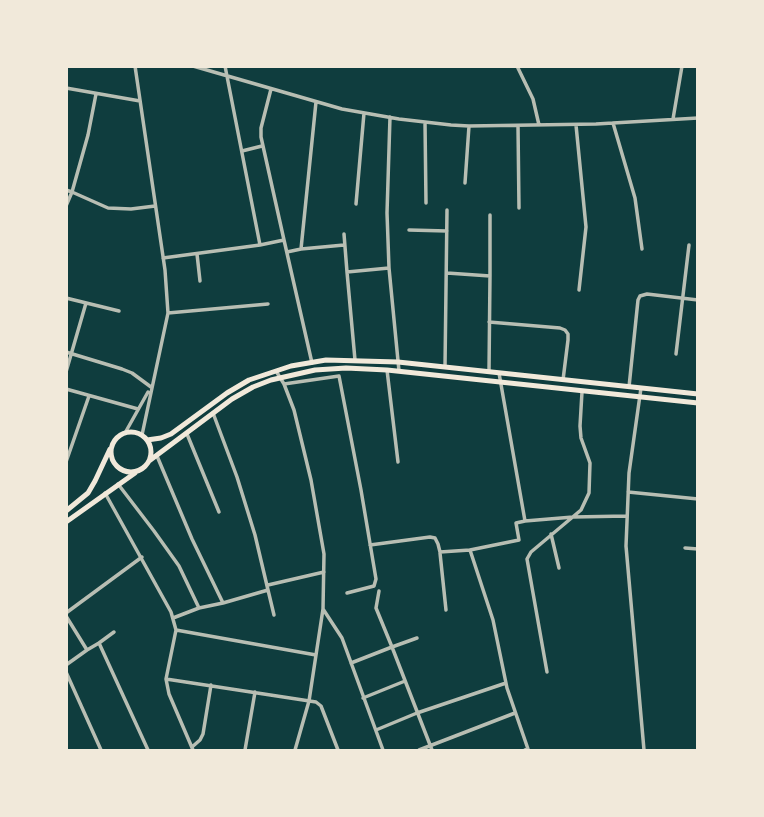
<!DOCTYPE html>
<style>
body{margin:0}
#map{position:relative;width:764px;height:817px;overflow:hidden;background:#0f3d3e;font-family:Roboto,sans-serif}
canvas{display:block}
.frame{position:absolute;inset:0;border:68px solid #f1e9da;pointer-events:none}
</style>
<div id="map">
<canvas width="764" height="817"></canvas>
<div class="frame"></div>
</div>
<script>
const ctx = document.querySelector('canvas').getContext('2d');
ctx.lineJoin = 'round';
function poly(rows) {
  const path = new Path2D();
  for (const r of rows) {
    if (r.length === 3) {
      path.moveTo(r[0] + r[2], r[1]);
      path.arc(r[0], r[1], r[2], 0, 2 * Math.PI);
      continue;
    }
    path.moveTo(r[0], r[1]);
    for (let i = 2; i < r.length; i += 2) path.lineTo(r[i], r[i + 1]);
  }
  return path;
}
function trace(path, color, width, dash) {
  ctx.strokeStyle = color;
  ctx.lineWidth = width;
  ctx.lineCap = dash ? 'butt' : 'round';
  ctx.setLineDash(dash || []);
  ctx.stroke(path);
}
const minor = poly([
 [135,66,165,270,168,313,142,435],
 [193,66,342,109,399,119,451,125,469,126,596,124,698,118],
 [225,66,260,245],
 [517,66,533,99,539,125],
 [66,88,140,101],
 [673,119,682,66],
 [425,122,426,203],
 [613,123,635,198,642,249],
 [576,125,586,227,579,290],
 [518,126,519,208],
 [242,151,262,146],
 [465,183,469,126],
 [66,190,72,192,88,135,96,94],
 [356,204,364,113],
 [66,206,72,192,108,208,131,209,155,206],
 [409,230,447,231],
 [344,234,347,272,389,268,387,213,390,117],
 [284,240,312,363],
 [301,249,344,245],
 [287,252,301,249,316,102],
 [197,254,200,281],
 [163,258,260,245,284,240,261,137,261,128,271,89],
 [389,268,399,371],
 [347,272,355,360],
 [447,273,490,276,490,215],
 [66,298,119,311],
 [168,313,268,304],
 [489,322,560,328,565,330,568,334,568,340,563,380],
 [66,352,122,369,132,373,151,387],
 [676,354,689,245],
 [445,367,447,210],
 [387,370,398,462],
 [276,371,284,384,294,410,311,480,324,554,323,609,342,638,383,750],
 [489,371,490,276],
 [66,372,86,303],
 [284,384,339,376,361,490,376,579,374,586,347,593],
 [629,387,638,300,640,296,647,294,698,300],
 [641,388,629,473,626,546,644,750],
 [66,389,138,409],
 [125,433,148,392],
 [187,434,219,512],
 [157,456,192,539,223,603],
 [66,462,89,396],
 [118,484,154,531,179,566,199,608,173,618],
 [628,492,698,499],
 [105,493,171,612,176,630,316,655],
 [525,521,573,517,627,516],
 [551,534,559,568],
 [370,545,430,537,435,538,438,544,440,552,470,550,519,540,516,523,525,521,499,373],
 [685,548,698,549],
 [470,550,493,620,507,688,528,749,525,750],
 [440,553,446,610],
 [268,585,324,572],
 [268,590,274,615],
 [379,591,376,608,392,647,417,638],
 [199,608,223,603,268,590,255,535,237,477,213,413],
 [66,613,142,557],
 [66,616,87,650,99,643,148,750],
 [176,630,166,679,169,694,193,750],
 [99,643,114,632],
 [351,663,392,647,432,750],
 [66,665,87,650],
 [66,672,101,750],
 [547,672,527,559,531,552,581,510,589,493,590,463,581,438,580,426,582,392],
 [166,679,316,702,321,706,338,750],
 [363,698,405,681],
 [376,730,417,713,506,683],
 [192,747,200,740,203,734,211,685],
 [245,750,255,692],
 [295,750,309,701,323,609],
 [419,750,515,713]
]);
const primary = poly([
 [131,452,20],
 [147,440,161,438,171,434,227,393,249,380,291,366,326,360,398,362,698,394],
 [149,461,232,399,253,387,271,380,315,370,346,368,387,370,698,403],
 [66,511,88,493,95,481,110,449],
 [66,522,135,473]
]);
trace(minor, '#b8beb3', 3.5);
trace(primary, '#f1e9da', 5);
</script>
